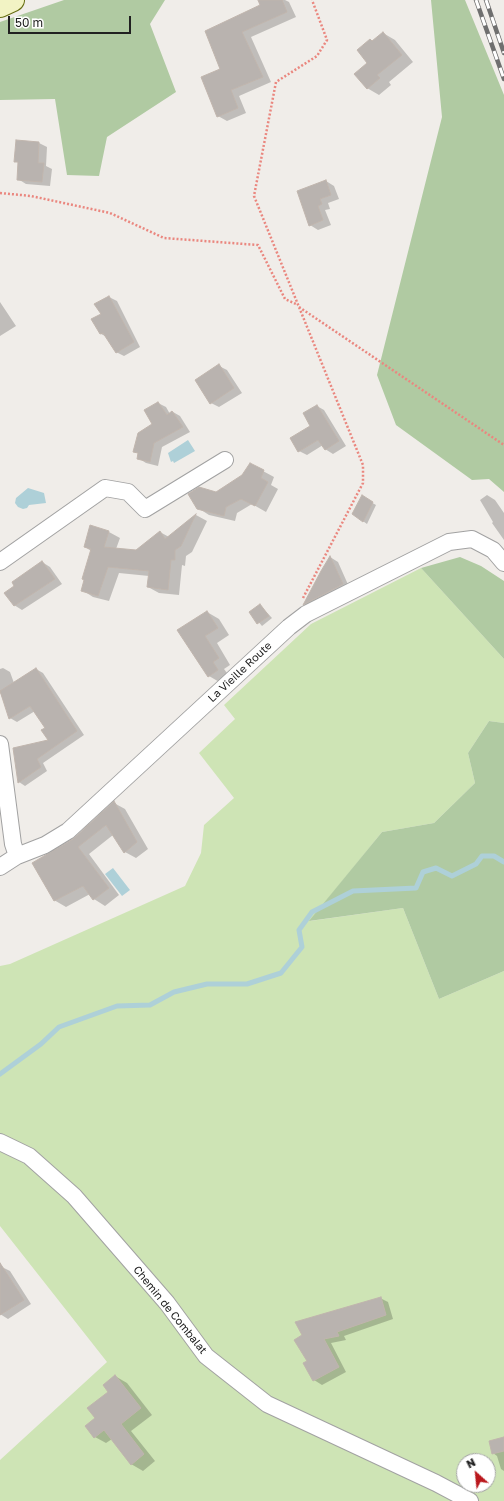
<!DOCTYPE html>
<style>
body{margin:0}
#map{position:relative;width:504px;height:1501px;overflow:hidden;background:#f0ede9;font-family:"Golos Text",sans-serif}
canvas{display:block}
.north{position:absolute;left:456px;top:1453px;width:40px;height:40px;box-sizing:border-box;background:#fff;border:1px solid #a6a6a6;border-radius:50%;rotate:333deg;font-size:11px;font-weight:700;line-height:16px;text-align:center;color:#212121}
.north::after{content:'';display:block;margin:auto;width:14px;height:18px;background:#ba181d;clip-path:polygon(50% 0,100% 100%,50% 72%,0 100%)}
.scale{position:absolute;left:8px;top:16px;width:123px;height:18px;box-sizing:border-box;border:2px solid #212121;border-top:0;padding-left:5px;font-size:12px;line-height:14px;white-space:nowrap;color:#212121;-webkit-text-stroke:3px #fff;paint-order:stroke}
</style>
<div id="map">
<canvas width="504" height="1501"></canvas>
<div class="north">N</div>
<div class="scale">50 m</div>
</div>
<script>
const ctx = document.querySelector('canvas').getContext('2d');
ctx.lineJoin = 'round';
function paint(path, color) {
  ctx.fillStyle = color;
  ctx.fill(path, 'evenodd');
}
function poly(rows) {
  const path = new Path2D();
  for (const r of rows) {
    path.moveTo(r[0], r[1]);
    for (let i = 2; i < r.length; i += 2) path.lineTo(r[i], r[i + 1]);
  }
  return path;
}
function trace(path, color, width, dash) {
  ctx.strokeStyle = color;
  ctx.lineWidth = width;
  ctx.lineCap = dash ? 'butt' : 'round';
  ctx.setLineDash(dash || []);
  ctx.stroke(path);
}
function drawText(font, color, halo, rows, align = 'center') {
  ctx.font = font + ' "Golos Text",sans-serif';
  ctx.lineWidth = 4;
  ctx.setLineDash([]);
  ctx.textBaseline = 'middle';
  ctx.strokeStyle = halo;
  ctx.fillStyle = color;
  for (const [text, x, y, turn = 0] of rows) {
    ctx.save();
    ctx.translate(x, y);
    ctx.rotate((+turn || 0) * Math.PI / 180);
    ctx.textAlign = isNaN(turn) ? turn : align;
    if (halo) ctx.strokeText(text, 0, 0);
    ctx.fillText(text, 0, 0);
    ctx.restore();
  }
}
const grass = poly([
 [421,568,504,659,504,723,489,721,468,753,475,783,434,823,382,832,310,921,403,908,439,999,504,971,504,1501,0,1501,0,1460,107,1362,0,1226,0,966,10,964,185,886,201,853,204,825,234,798,199,753,235,719,224,705,311,624],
 [464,1461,488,1461,488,1485,464,1485]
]);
const forest = poly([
 [64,0,165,0,150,24,176,92,107,137,99,176,67,175,55,99,0,100,0,22],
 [431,0,465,0,504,95,504,492,489,479,472,480,396,425,377,375,442,117],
 [460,557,481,566,504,581,504,659,421,568],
 [489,721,504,723,504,971,439,999,403,908,309,921,382,832,434,823,475,783,468,753]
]);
const water = poly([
 [188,440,195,451,174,463,173,461,171,462,168,453],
 [28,488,44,493,46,503,29,505,27,508,23,509,18,507,15,503,16,498],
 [113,868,130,890,122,896,105,874]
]);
const shadow = poly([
 [259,0,285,0,289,2,296,17,251,37,271,82,239,96,246,113,227,121,218,116,222,69,207,31,261,6],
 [383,33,395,40,413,62,389,82,391,85,379,95,367,88,373,42],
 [17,141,39,143,47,147,46,166,52,169,50,186,26,184,18,179,19,163,15,161],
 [326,181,334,186,339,199,328,203,330,209,325,210,331,225,318,230,310,225],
 [109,297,117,301,140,347,124,356,116,352,107,337,101,334,93,320,102,315,95,304],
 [0,302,16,326,0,336],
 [219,366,227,370,242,393,219,407,211,403],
 [158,403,166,407,170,414,173,412,180,416,190,432,162,447,158,466,146,463,138,458,139,454,135,451,154,424],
 [317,406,324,410,346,446,333,454,325,449,323,445,307,455,299,451,311,426],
 [250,464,274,477,271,485,278,489,266,512,252,504,237,513,235,521,209,515,198,508,216,493,243,476],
 [487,495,495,500,504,513,504,540,492,523,493,522,480,500],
 [362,497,376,505,367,524,353,514],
 [196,515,207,521,192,552,186,556,185,566,182,565,179,595,159,593,148,587,149,576,119,573,109,601,93,597,82,590,91,551,85,547,109,532,120,538,116,549,136,551,160,532,169,537],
 [330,557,338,562,350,589,311,608,304,604],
 [42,562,50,567,62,584,22,610,14,605],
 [260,605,272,618,262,626,250,612],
 [207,612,219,619,229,635,217,643,230,665,224,669,230,677,221,683,209,676,178,630],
 [3,668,10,672,14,683,36,669,43,673,84,735,43,763,47,771,25,786,19,782,49,741,46,728,35,711,17,722,10,718,0,692,0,669],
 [114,803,125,809,148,849,136,858,125,852,113,835,89,854,119,895,105,906,94,899,90,894,66,907,54,900,74,840],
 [2,1267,10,1271,31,1304,8,1319,0,1314,0,1268],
 [380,1298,388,1302,393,1319,344,1336,346,1340,331,1343,346,1372,322,1385,314,1380,304,1364,308,1361,304,1335],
 [115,1376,127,1383,152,1415,131,1431,155,1461,143,1471,131,1464,112,1439,106,1443,95,1437],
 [504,1438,504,1471,501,1469,497,1456,493,1453]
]);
const stream = poly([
 [0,1074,41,1044,59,1027,117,1006,150,1005,174,992,207,984,247,984,281,973,302,947,299,930,312,912,353,891,416,888,423,872,436,868,452,876,476,864,482,856,494,856,504,862]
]);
const building = poly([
 [258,0,282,0,287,12,242,32,263,77,231,90,238,108,217,117,201,77,220,69,205,31,260,5,258,0],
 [383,32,402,55,377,75,380,78,367,89,354,74,367,63,357,50,370,39,372,41,383,32],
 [16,140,39,142,38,163,44,163,42,182,17,180,18,162,14,162,16,140],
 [326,180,331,195,320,199,322,204,318,206,323,220,309,226,297,191,326,180],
 [109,296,134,342,116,353,103,333,100,334,91,319,101,314,94,304,109,296],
 [219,364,234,388,210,404,195,380,219,364],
 [158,402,167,415,172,411,183,427,154,443,150,462,137,459,138,453,133,452,138,433,152,424,144,410,158,402],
 [317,405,339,441,325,450,318,440,298,452,290,438,310,426,303,413,317,405],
 [250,463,264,470,261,478,268,482,255,506,241,499,226,507,224,516,197,509,188,494,199,487,216,492,242,475,250,463],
 [362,495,373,502,363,522,352,514,362,495],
 [196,514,181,546,175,550,175,560,171,560,168,590,147,587,149,571,108,567,98,596,81,591,84,580,82,579,91,549,84,547,90,525,109,531,104,547,136,550,160,531,165,539,196,514],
 [330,556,343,584,303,605,321,571,330,556],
 [42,561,55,579,14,606,4,593,14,586,12,582,42,561],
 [260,604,269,616,257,624,249,612,260,604],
 [207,611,218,628,205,636,219,658,213,662,218,670,208,677,177,630,207,611],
 [36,668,77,731,37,759,41,767,18,783,13,748,48,740,41,730,45,728,30,706,9,719,0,691,36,668],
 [114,801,137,842,124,853,106,825,78,847,109,888,93,900,83,886,54,901,32,863,73,839,114,801],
 [0,1263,24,1300,0,1315,0,1263],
 [381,1297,386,1315,337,1332,339,1336,324,1339,339,1367,313,1381,303,1363,307,1361,294,1340,302,1335,295,1322,381,1297],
 [115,1375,141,1408,121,1424,144,1454,131,1465,104,1430,94,1438,85,1426,95,1418,87,1408,108,1392,103,1385,115,1375],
 [504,1437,504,1451,492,1454,489,1441,504,1437]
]);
const path = poly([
 [0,193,31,196,110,213,164,238,258,245,285,299,298,305],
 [299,307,504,445],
 [303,598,363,483,363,465,254,196,276,82,317,56,327,40,312,0]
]);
const street = poly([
 [0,562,105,488,128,492,145,509,225,460],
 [0,744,13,844,17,856],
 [0,867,17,856,45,845,68,831,289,627,306,614,449,542,472,539,493,550,504,563],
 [0,1142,29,1156,74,1196,167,1303,206,1356,267,1404,436,1483,470,1501]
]);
const secondary = poly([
 [0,6,13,0]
]);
const rail = poly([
 [476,0,504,79],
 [486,0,504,53]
]);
const streetNames = [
 ["La Vieille Route",240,672,-43],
 ["Chemin de Combalat",170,1310,51]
];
paint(grass, '#cee4b5');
paint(forest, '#b0caa2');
paint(water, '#aed0d8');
paint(shadow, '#0003');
trace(stream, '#aed0d8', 5);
paint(building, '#b9b3af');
trace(building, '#c0b5ad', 1);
trace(street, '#a2a2a2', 18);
trace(secondary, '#676e12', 24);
trace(path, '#ea877f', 2.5, [2, 2]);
trace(street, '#fff', 16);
trace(secondary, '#f2f3c4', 22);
trace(rail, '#6f6f6f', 4.5);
trace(rail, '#fff', 3, [9]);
drawText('11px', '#212121', '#fff', streetNames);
</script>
